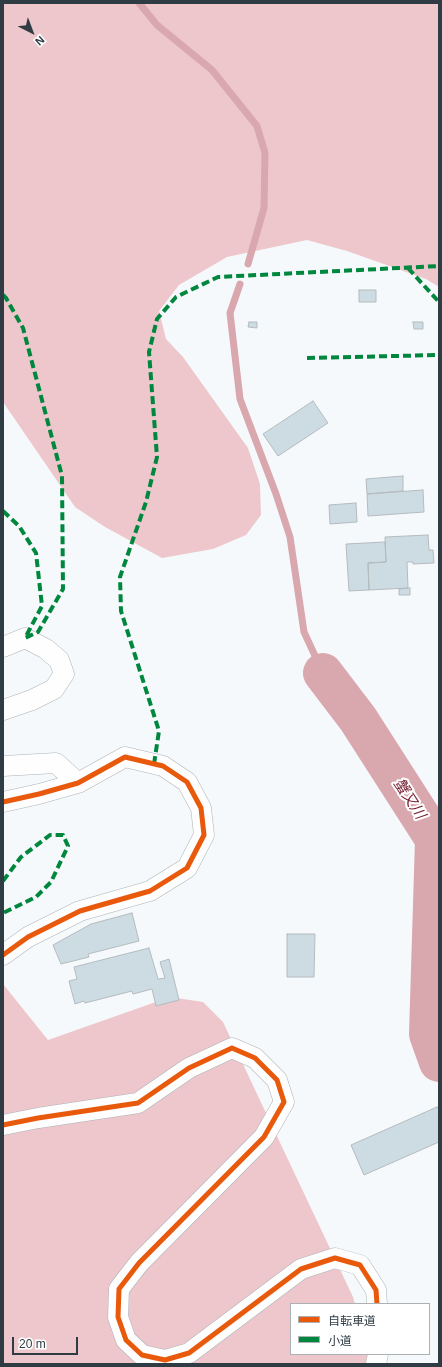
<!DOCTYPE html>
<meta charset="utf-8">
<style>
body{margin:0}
#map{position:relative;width:442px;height:1367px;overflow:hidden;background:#f6f9fb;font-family:Arial,"Noto Sans JP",sans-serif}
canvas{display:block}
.frame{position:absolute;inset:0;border:4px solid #2f3c44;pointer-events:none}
.legend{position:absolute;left:290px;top:1303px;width:140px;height:52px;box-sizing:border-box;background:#fff;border:1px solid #acb1b4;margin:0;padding:5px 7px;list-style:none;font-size:12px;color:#2f3c44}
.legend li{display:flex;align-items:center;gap:8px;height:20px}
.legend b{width:20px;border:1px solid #acb1b4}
.north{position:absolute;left:12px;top:12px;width:40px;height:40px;-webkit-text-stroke:3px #fff;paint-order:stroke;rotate:138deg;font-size:11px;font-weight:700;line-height:16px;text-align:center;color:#2f3c44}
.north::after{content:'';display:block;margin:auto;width:14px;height:18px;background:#2f3c44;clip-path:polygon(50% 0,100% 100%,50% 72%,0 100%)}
.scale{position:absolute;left:12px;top:1337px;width:66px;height:18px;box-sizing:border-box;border:2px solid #2f3c44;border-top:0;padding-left:5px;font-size:12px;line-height:14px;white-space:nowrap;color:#2f3c44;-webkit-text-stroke:3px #fff;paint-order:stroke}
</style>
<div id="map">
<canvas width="442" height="1367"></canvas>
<div class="frame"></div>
<ul class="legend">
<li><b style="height:5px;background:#e8590c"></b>自転車道</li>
<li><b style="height:5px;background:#00873e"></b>小道</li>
</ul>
<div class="north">N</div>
<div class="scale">20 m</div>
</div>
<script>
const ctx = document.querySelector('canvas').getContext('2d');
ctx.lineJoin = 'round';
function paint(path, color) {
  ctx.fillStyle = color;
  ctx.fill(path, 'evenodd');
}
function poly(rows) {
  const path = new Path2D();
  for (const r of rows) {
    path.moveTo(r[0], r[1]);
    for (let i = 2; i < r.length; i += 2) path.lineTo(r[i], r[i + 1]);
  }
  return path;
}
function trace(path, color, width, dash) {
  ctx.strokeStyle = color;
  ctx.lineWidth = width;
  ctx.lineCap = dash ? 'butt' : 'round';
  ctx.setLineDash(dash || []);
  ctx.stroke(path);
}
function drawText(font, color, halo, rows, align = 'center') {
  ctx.font = font + ' Arial,"Noto Sans JP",sans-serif';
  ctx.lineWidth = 4;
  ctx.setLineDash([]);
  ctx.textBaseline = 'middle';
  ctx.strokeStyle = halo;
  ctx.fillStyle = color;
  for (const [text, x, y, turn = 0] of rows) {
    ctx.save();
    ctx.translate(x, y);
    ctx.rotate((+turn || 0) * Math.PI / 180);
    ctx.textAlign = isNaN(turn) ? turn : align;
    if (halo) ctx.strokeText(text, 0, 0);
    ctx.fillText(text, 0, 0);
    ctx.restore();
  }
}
const forest = poly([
 [3,3,439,3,439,287,426,279,347,251,307,240,227,257,179,285,159,311,166,339,183,357,248,448,260,484,261,515,246,535,213,549,162,558,105,527,75,507,3,402],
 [3,984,48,1040,170,997,203,1002,223,1022,353,1297,355,1304,291,1304,291,1354,368,1354,368,1364,3,1364]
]);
const stream = poly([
 [139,3,157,25,212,70,257,126,265,153,264,208,248,264],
 [240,284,230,313,240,399,276,494,290,537,304,632,323,673]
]);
const river = poly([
 [323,673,358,719,435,839,429,1034,439,1062]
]);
const building = poly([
 [359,290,376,290,376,302,359,302,359,290],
 [249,322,257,322,257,328,248,327,249,322],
 [413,322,423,322,423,329,414,329,413,322],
 [313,401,328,423,278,456,263,434,313,401],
 [403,476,403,491,367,494,366,479,403,476],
 [423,490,424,512,368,516,367,494,423,490],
 [356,503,357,522,330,524,329,505,356,503],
 [428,535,429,550,433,550,434,563,413,564,413,562,407,562,408,588,369,590,368,563,386,562,385,537,428,535],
 [385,542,386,562,368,563,369,590,349,591,346,544,385,542],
 [410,588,410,595,399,595,399,589,410,588],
 [132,913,139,941,88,954,89,957,61,964,53,945,91,924,132,913],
 [287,934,315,934,314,977,287,977,287,934],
 [149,948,158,979,165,978,160,962,169,959,179,1000,156,1006,152,989,133,994,132,991,85,1003,84,1001,75,1004,69,981,77,979,74,967,149,948],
 [437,1107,439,1110,439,1142,364,1175,351,1145,437,1107]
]);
const minor = poly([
 [3,647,25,638,46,649,59,660,64,674,54,689,32,700,3,710],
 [3,766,56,763,78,783],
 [3,802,39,794,78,783,125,757,163,766,187,782,201,808,204,835,187,868,150,891,80,911,28,937,3,955],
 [3,1125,38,1118,138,1103,189,1068,232,1048,255,1058,277,1080,284,1102,264,1137,139,1263,119,1289,118,1317,126,1340,142,1355,165,1360,189,1353,301,1269,335,1258,360,1265,376,1290,377,1304],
 [376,1364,378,1354]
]);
const quiet = poly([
 [408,268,439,302],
 [3,295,6,298,23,328,62,476,63,589,38,632,25,638],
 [307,358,439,355],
 [3,511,19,526,36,553,42,606,25,638],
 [154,764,159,731,121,611,120,577,146,502,157,457,149,352,157,319,176,297,218,277,439,266],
 [3,881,21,857,50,835,63,835,68,846,51,882,36,897,3,913]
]);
const cycleway = poly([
 [3,802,39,794,78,783,125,757,163,766,187,782,201,808,204,835,187,868,150,891,80,911,28,937,3,955],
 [3,1125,38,1118,138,1103,189,1068,232,1048,255,1058,277,1080,284,1102,264,1137,139,1263,119,1289,118,1317,126,1340,142,1355,165,1360,189,1353,301,1269,335,1258,360,1265,376,1290,377,1304]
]);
const waterNames = [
 ["蟹又川",409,799,57]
];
paint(forest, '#edc7cc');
trace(stream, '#d9a8ae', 7);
trace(river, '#d9a8ae', 40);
paint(building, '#cddbe3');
trace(building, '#b4bbbf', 1);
trace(minor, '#acb3b7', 21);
trace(minor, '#fefefe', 20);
trace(quiet, '#00873e', 4, [8, 4]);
trace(cycleway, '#e8590c', 5);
drawText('italic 15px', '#772234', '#fff', waterNames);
</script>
